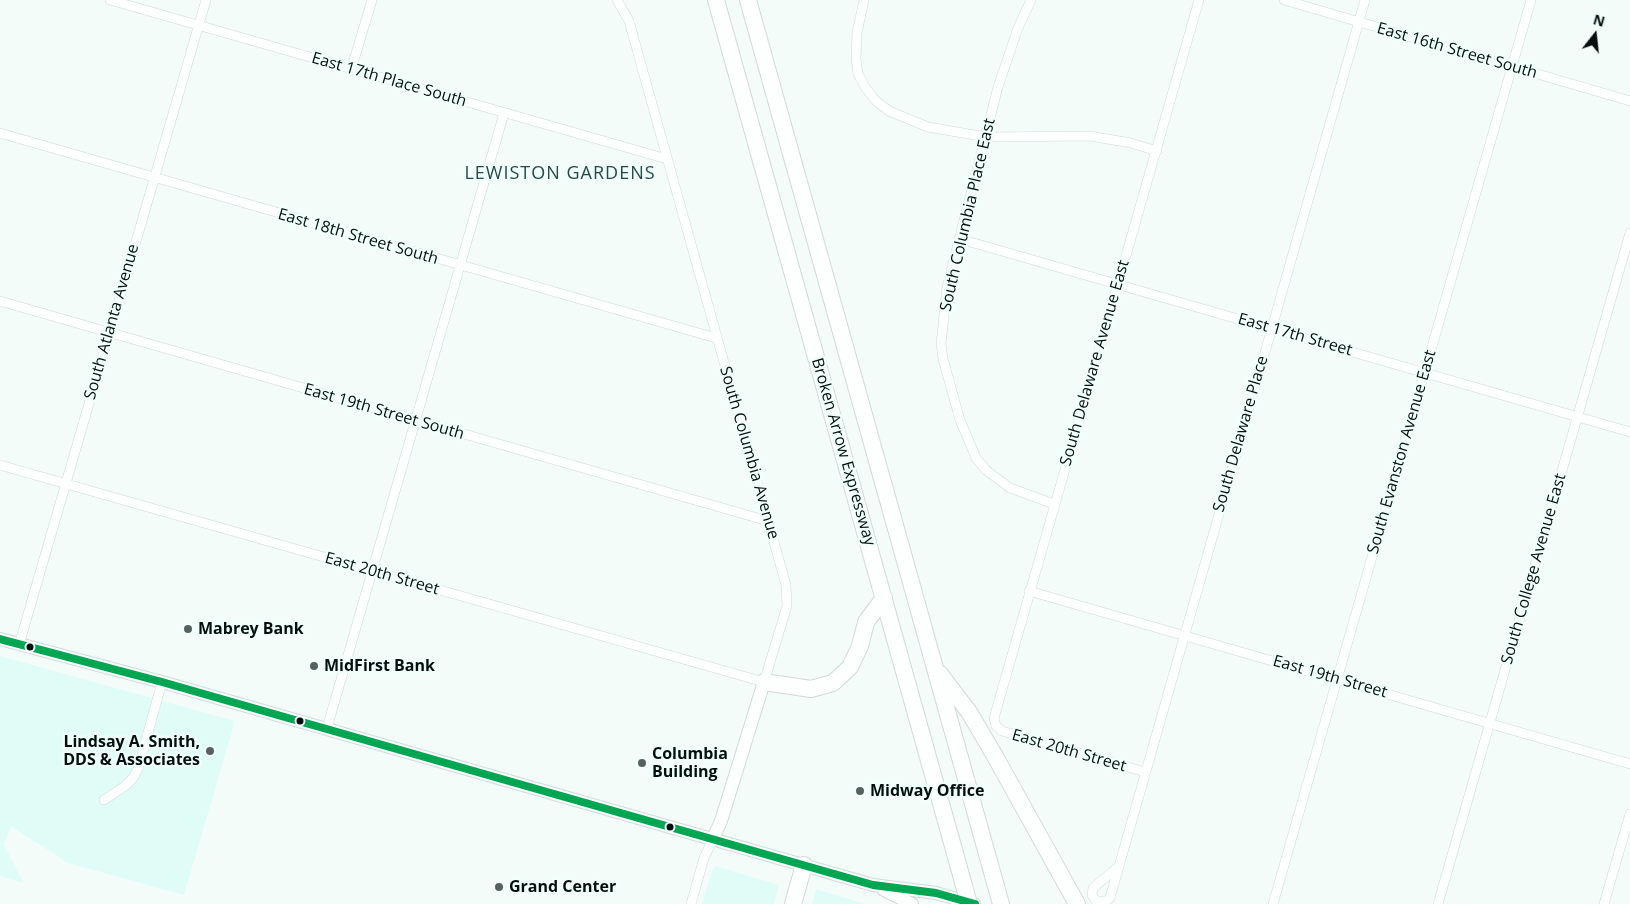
<!DOCTYPE html>
<style>
body{margin:0}
#map{position:relative;width:1630px;height:904px;overflow:hidden;background:#f4fcfa;font-family:"Open Sans",sans-serif}
canvas{display:block}
.north{position:absolute;left:1570px;top:10px;width:50px;height:50px;-webkit-text-stroke:4px #f0fffb;paint-order:stroke;rotate:16deg;font-size:14px;font-weight:700;line-height:20px;text-align:center;color:#030f0d}
.north::after{content:'';display:block;margin:auto;width:18px;height:22px;background:#030f0d;clip-path:polygon(50% 0,100% 100%,50% 72%,0 100%)}
</style>
<div id="map">
<canvas width="1630" height="904"></canvas>
<div class="north">N</div>
</div>
<script>
const ctx = document.querySelector('canvas').getContext('2d');
ctx.lineJoin = 'round';
function paint(path, color) {
  ctx.fillStyle = color;
  ctx.fill(path, 'evenodd');
}
function poly(rows) {
  const path = new Path2D();
  for (const r of rows) {
    path.moveTo(r[0], r[1]);
    for (let i = 2; i < r.length; i += 2) path.lineTo(r[i], r[i + 1]);
  }
  return path;
}
function trace(path, color, width, dash) {
  ctx.strokeStyle = color;
  ctx.lineWidth = width;
  ctx.lineCap = dash ? 'butt' : 'round';
  ctx.setLineDash(dash || []);
  ctx.stroke(path);
}
function drawText(font, color, halo, rows, align = 'center') {
  ctx.font = font + ' "Open Sans",sans-serif';
  ctx.lineWidth = 5;
  ctx.setLineDash([]);
  ctx.textBaseline = 'middle';
  ctx.strokeStyle = halo;
  ctx.fillStyle = color;
  for (const [text, x, y, turn = 0] of rows) {
    ctx.save();
    ctx.translate(x, y);
    ctx.rotate((+turn || 0) * Math.PI / 180);
    ctx.textAlign = isNaN(turn) ? turn : align;
    if (halo) ctx.strokeText(text, 0, 0);
    ctx.fillText(text, 0, 0);
    ctx.restore();
  }
}
const built = poly([
 [0,656,235,721,184,895,68,863,11,826,4,845,24,883,0,876],
 [716,866,779,885,774,904,702,904,713,868],
 [816,889,865,904,812,904]
]);
const street = poly([
 [110,0,667,159],
 [864,0,857,33,856,59,858,74,865,87,876,101,889,111,928,127,986,137,1090,136,1131,143,1157,151],
 [1031,0,1018,28,998,87,947,287,941,344,943,359,960,420,976,458,986,470,1010,488,1054,504],
 [1284,0,1630,101],
 [351,70,372,0],
 [0,133,716,338],
 [960,239,1630,432],
 [0,301,768,521],
 [0,465,764,682,787,606,786,585,629,21,617,0],
 [1029,591,1630,764],
 [19,645,206,0],
 [327,728,504,113],
 [1145,772,1002,731,996,726,994,718,1199,0],
 [104,800,125,786,133,778,138,769,162,682],
 [1117,868,1093,888,1092,895,1096,901,1105,902,1110,898,1365,0],
 [691,904,704,858,713,839],
 [1273,904,1531,0],
 [1438,904,1630,233],
 [1604,904,1630,814]
]);
const secondary = poly([
 [0,639,162,682,873,885,936,893,974,904],
 [713,839,721,821,764,682],
 [884,890,912,904]
]);
const highway = poly([
 [716,0,956,857],
 [748,0,1001,904],
 [940,674,969,712,996,758,1077,904],
 [764,682,811,689,833,683,850,667,860,646,866,622,884,598],
 [793,904,804,865]
]);
const highwayBridge = poly([
 [956,857,969,904]
]);
const bus1 = poly([
 [0,639,162,682,873,885,936,893,975,904]
]);
const markers = [
 [188,629,5,"#576260"],
 [30,647,4.5,"#030f0d"],
 [314,666,5,"#576260"],
 [300,721,4.5,"#030f0d"],
 [210,751,5,"#576260"],
 [642,763,5,"#576260"],
 [860,791,5,"#576260"],
 [670,827,4.5,"#030f0d"],
 [499,887,5,"#576260"]
];
const streetNames = [
 ["East 16th Street South",1457,51,16],
 ["East 17th Place South",389,80,16],
 ["South Columbia Place East",968,215,-77],
 ["East 18th Street South",358,237,16],
 ["South Atlanta Avenue",112,322,-74],
 ["East 17th Street",1295,335,16],
 ["South Delaware Avenue East",1095,363,-74],
 ["East 19th Street South",384,412,16],
 ["South Delaware Place",1241,434,-74],
 ["Broken Arrow Expressway",843,452,74],
 ["South Evanston Avenue East",1402,452,-74],
 ["South Columbia Avenue",749,453,74],
 ["South College Avenue East",1534,569,-74],
 ["East 20th Street",382,574,16],
 ["East 19th Street",1330,677,16],
 ["East 20th Street",1069,751,16]
];
const poiNames = [
 ["Mabrey Bank",198,629],
 ["MidFirst Bank",324,666],
 ["Lindsay A. Smith,",200,742,"right"],
 ["DDS & Associates",200,760,"right"],
 ["Columbia",652,754],
 ["Building",652,772],
 ["Midway Office",870,791],
 ["Grand Center",509,887]
];
const neighbourhoodNames = [
 ["LEWISTON GARDENS",560,174]
];
paint(built, '#dffdf6');
trace(street, '#d0dad8', 10);
trace(secondary, '#d0dad8', 14);
trace(highway, '#d0dad8', 18);
trace(street, '#fdfffe', 9);
trace(secondary, '#fdfffe', 12);
trace(highway, '#fdfffe', 16);
trace(highwayBridge, '#d0dad8', 18, []);
trace(highwayBridge, '#fdfffe', 16);
trace(bus1, '#00a651', 8);
for (const [x, y, r, color] of markers) {
  const dot = new Path2D();
  dot.arc(x, y, r, 0, 2 * Math.PI);
  ctx.fillStyle = color;
  ctx.fill(dot);
  trace(dot, '#f0fffb', 2);
}
drawText('16px', '#030f0d', '#f0fffb', streetNames);
drawText('bold 16px', '#030f0d', '#f0fffb', poiNames, 'left');
ctx.letterSpacing = '1px';
drawText('18px', '#284942', '#f0fffb', neighbourhoodNames);
ctx.letterSpacing = '0px';
</script>
